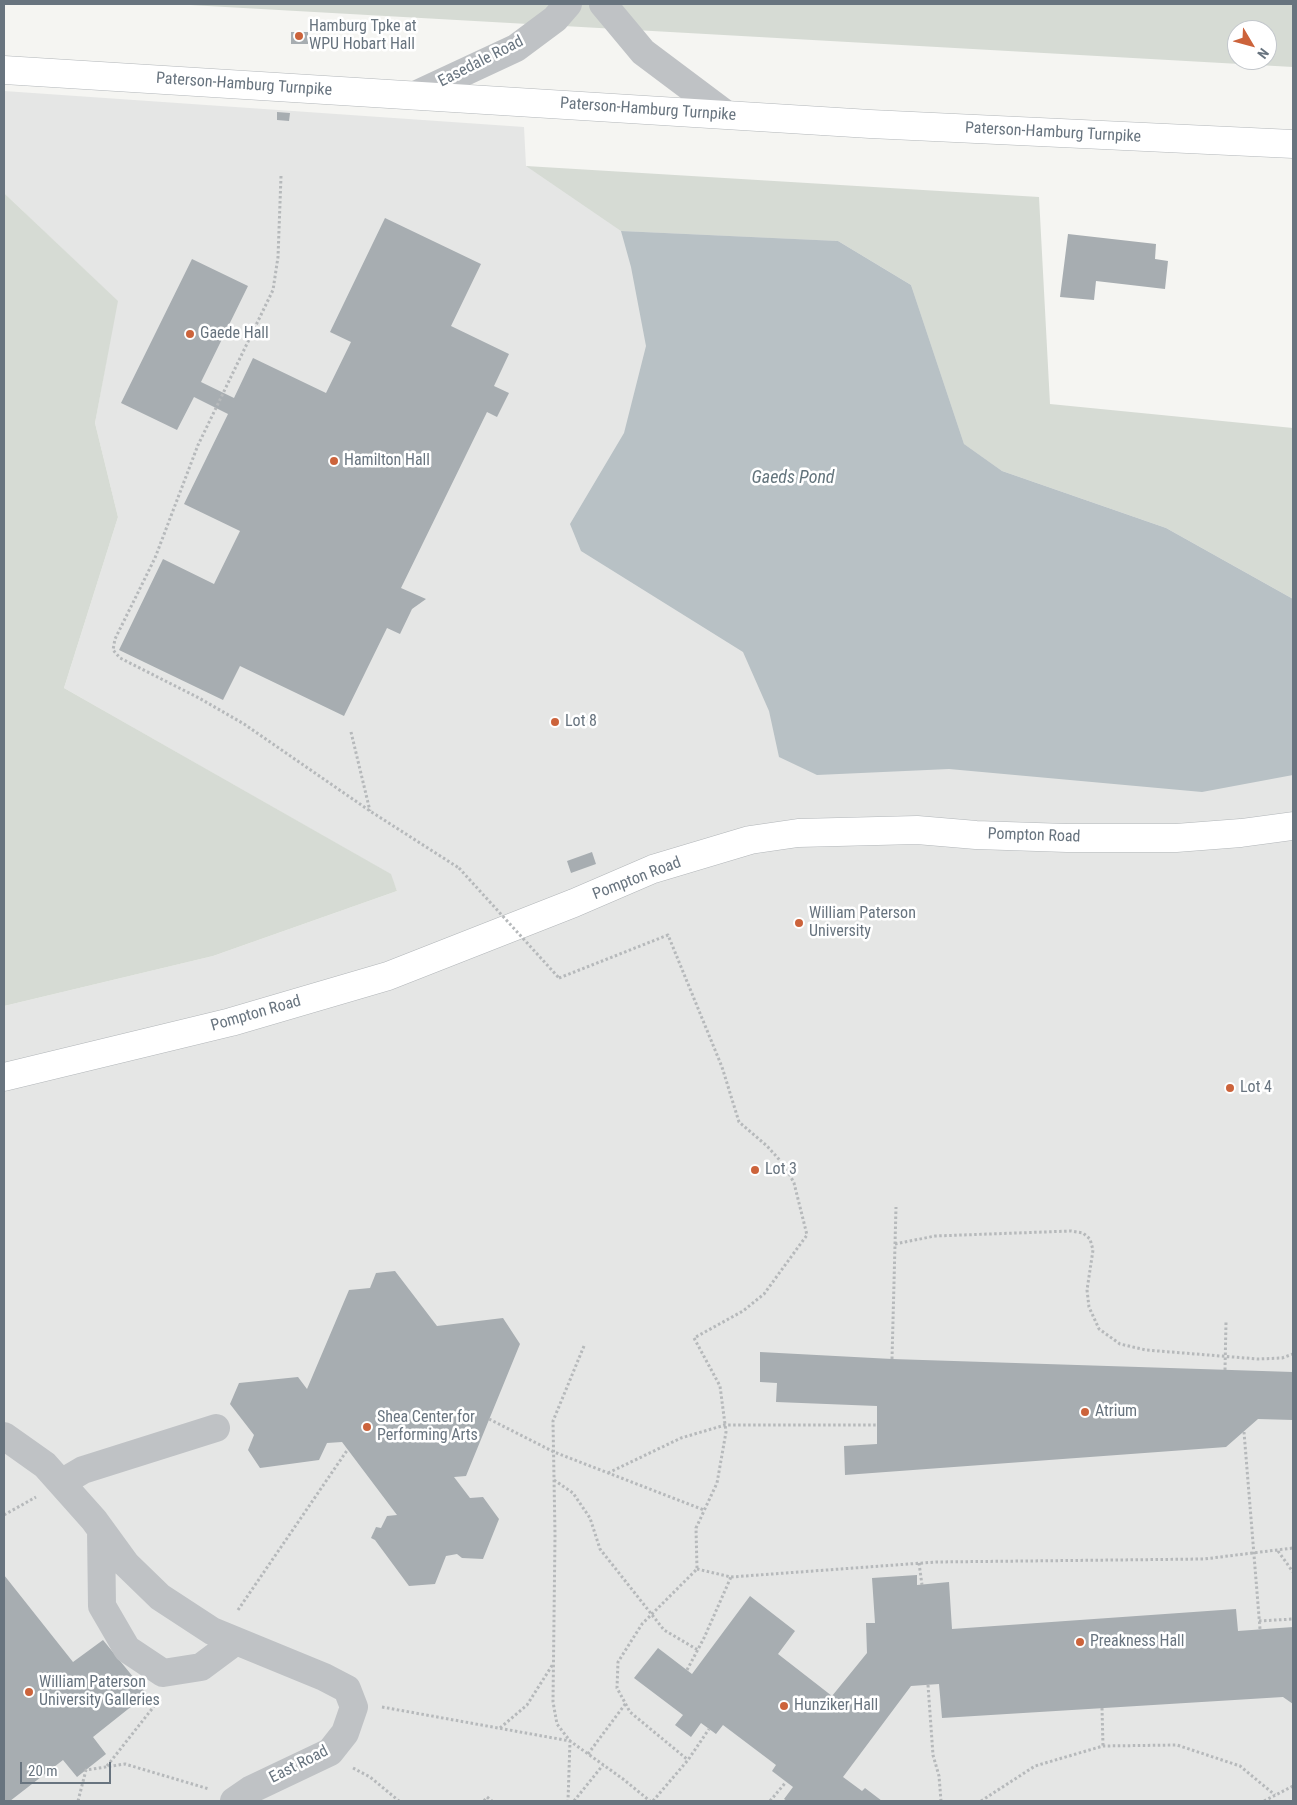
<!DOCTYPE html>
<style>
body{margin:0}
#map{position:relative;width:1297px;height:1805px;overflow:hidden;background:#f5f5f2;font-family:"Roboto Condensed",sans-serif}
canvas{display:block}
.frame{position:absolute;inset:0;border:5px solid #68747f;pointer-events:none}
.north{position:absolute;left:1227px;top:20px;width:50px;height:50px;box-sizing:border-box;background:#fff;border:1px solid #c3c7cc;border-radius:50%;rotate:127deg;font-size:14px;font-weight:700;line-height:20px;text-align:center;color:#68747f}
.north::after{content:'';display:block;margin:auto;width:18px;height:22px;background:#cc633b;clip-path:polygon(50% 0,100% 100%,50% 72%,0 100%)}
.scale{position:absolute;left:20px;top:1762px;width:91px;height:22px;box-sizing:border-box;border:2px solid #68747f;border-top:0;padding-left:6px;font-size:15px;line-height:18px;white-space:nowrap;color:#68747f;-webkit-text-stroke:4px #fff;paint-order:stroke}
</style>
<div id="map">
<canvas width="1297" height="1805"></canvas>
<div class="frame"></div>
<div class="north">N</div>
<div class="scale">20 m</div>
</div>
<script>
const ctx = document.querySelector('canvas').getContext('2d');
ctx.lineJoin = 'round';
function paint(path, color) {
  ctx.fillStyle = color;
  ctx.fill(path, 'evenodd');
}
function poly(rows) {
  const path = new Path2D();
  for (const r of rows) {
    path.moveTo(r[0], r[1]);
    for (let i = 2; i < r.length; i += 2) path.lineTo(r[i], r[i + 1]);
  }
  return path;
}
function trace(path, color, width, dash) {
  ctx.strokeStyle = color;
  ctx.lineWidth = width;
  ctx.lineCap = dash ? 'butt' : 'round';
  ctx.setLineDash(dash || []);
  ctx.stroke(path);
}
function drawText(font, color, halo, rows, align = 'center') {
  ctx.font = font + ' "Roboto Condensed",sans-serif';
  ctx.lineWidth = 5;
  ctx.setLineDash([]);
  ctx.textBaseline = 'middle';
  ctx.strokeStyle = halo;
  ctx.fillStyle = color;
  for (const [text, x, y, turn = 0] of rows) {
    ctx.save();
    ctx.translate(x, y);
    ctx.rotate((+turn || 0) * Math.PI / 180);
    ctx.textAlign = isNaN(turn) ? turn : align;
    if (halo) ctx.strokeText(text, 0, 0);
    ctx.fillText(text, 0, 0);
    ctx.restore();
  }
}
const built = poly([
 [4,91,524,127,526,166,838,241,911,285,1002,471,1166,528,1293,599,1293,1801,4,1801,4,1006,213,956,397,891,390,874,64,688,118,517,95,423,117,301,4,193]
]);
const green = poly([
 [172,4,1293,4,1293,67],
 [1237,30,1267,30,1267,60,1237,60],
 [526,166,1039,197,1050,404,1293,428,1293,599,1166,528,1002,471,964,444,911,285,838,241,621,231],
 [4,193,118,301,95,423,118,517,64,688,391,874,397,891,213,956,4,1006]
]);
const water = poly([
 [621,231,838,241,911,285,964,444,1002,471,1166,528,1293,599,1293,775,1202,792,949,769,817,775,779,757,769,711,743,652,581,551,570,524,624,433,646,346,631,267]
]);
const building = poly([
 [291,32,308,32,308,44,291,44],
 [277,112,290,113,289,121,277,120],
 [385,218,481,264,451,326,509,354,494,386,509,393,497,417,487,412,401,588,426,599,412,609,400,634,387,628,344,716,240,666,223,700,119,650,163,559,214,584,240,531,184,504,228,414,194,397,177,430,121,403,192,259,248,286,201,382,234,398,253,358,326,393,351,342,330,332],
 [1068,234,1156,244,1155,259,1168,261,1165,289,1096,281,1094,300,1060,297],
 [592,852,596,864,571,873,567,861],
 [395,1271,437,1326,503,1318,520,1344,466,1476,454,1477,470,1498,483,1497,499,1519,483,1559,462,1558,457,1554,446,1556,435,1584,409,1586,375,1540,371,1538,376,1527,381,1528,387,1516,397,1515,342,1442,327,1443,319,1460,260,1468,248,1450,254,1435,230,1404,239,1383,298,1377,307,1389,349,1290,370,1288,376,1273],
 [760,1352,892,1359,1293,1372,1293,1420,1258,1419,1226,1447,845,1475,844,1446,877,1444,877,1406,776,1402,777,1383,760,1382],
 [4,1575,73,1662,103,1640,147,1694,93,1737,106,1754,77,1777,63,1760,10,1801,4,1801],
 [917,1575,917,1585,949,1582,952,1629,1236,1609,1238,1631,1293,1627,1293,1704,1283,1697,942,1718,939,1684,911,1686,843,1777,862,1791,865,1788,882,1801,787,1801,784,1799,793,1787,772,1771,776,1765,723,1725,716,1734,701,1723,691,1737,675,1725,683,1715,634,1678,658,1648,692,1674,750,1596,795,1631,778,1654,832,1696,867,1653,866,1623,875,1623,872,1578]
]);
const path = poly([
 [281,176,278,257,273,290,198,445,155,558,115,639,113,650,120,658,199,698,244,724,370,811,459,868],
 [351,732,370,811],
 [559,978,668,935,722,1067,739,1122,767,1146,785,1166,794,1183,807,1235,764,1294,743,1311,694,1338,720,1386,726,1432,717,1483,696,1528,697,1569,642,1624,618,1662,617,1688,630,1712,688,1760],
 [895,1244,935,1236,1071,1231,1083,1233,1090,1239,1093,1250,1087,1290,1089,1307,1099,1329,1120,1344,1146,1350,1258,1359,1282,1358,1293,1354],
 [584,1346,553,1421,555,1535,553,1702,557,1724,570,1741,623,1779,650,1801],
 [892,1359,896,1207],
 [1225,1370,1226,1322],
 [489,1419,554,1452,704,1510],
 [1244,1432,1260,1629],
 [608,1473,681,1438,725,1425,877,1425],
 [554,1480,573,1493,590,1518,600,1549,664,1630,698,1650],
 [4,1515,36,1497],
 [1278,1551,1293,1572],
 [919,1563,922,1585],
 [697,1569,731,1577,936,1562,1204,1559,1293,1548],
 [238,1610,348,1449],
 [1259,1621,1293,1619],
 [687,1670,704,1638,731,1577],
 [928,1685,933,1755,939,1776,941,1801],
 [382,1707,570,1741,568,1801],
 [1102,1708,1103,1746],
 [500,1728,527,1705,553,1664],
 [588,1754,626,1703],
 [107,1766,159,1700],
 [353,1768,370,1777,399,1801],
 [78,1801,86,1770,125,1764,209,1789],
 [484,1801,487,1797,492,1801],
 [574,1801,603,1765],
 [653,1801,688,1760,709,1729],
 [770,1801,786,1782],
 [981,1801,1035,1766,1103,1746,1177,1745,1240,1766,1275,1795],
 [1264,1801,1293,1786]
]);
const minor = poly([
 [603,4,643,52,727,115],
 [413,96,516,48,555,19,568,4],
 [4,1436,45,1465,94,1520,126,1564,160,1597,212,1631,324,1677,347,1689,354,1707,345,1733,330,1752,250,1790,234,1801],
 [61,1483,83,1470,216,1428],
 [101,1530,102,1606,127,1649,163,1673,201,1667,236,1641]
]);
const major = poly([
 [4,70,870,124,1293,144],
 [4,1077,231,1022,388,976,574,903,653,869,750,840,798,833,917,830,976,835,1067,838,1176,838,1241,833,1293,826]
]);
const pathBridge = poly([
 [459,868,559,978]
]);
const markers = [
 [299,36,5,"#cc633b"],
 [190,334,5,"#cc633b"],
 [334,461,5,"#cc633b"],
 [555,722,5,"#cc633b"],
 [799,923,5,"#cc633b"],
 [1230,1088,5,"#cc633b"],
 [755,1170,5,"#cc633b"],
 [1085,1412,5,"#cc633b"],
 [367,1427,5,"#cc633b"],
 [1080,1642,5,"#cc633b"],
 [29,1692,5,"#cc633b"],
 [784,1706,5,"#cc633b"]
];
const poiNames = [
 ["Hamburg Tpke at",309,27],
 ["WPU Hobart Hall",309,45],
 ["Gaede Hall",200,334],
 ["Hamilton Hall",344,461],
 ["Lot 8",565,722],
 ["William Paterson",809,914],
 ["University",809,932],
 ["Lot 4",1240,1088],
 ["Lot 3",765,1170],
 ["Atrium",1095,1412],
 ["Shea Center for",377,1418],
 ["Performing Arts",377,1436],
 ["Preakness Hall",1090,1642],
 ["William Paterson",39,1683],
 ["University Galleries",39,1701],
 ["Hunziker Hall",794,1706]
];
const streetNames = [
 ["Easedale Road",481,62,-27],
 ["Paterson-Hamburg Turnpike",244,85,4],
 ["Paterson-Hamburg Turnpike",648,110,4],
 ["Paterson-Hamburg Turnpike",1053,133,3],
 ["Pompton Road",1034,836,2],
 ["Pompton Road",637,879,-21],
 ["Pompton Road",256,1014,-16],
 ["East Road",299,1765,-27]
];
const waterNames = [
 ["Gaeds Pond",793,478]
];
paint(built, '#e5e6e5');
paint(green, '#d6dbd4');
paint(water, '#b8c1c5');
paint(building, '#a7adb1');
trace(major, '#b2b6b9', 29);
trace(path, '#b6b9bb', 3, [2.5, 2.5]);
trace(minor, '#bfc2c5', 28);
trace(major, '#fff', 28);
trace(pathBridge, '#b6b9bb', 3, [2.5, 2.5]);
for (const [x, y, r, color] of markers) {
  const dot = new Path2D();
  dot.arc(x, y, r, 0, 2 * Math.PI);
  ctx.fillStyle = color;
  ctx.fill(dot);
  trace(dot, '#fff', 2);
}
drawText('16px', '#68747f', '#fff', poiNames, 'left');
drawText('16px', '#68747f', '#fff', streetNames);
drawText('italic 18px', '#63747c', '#fff', waterNames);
</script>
